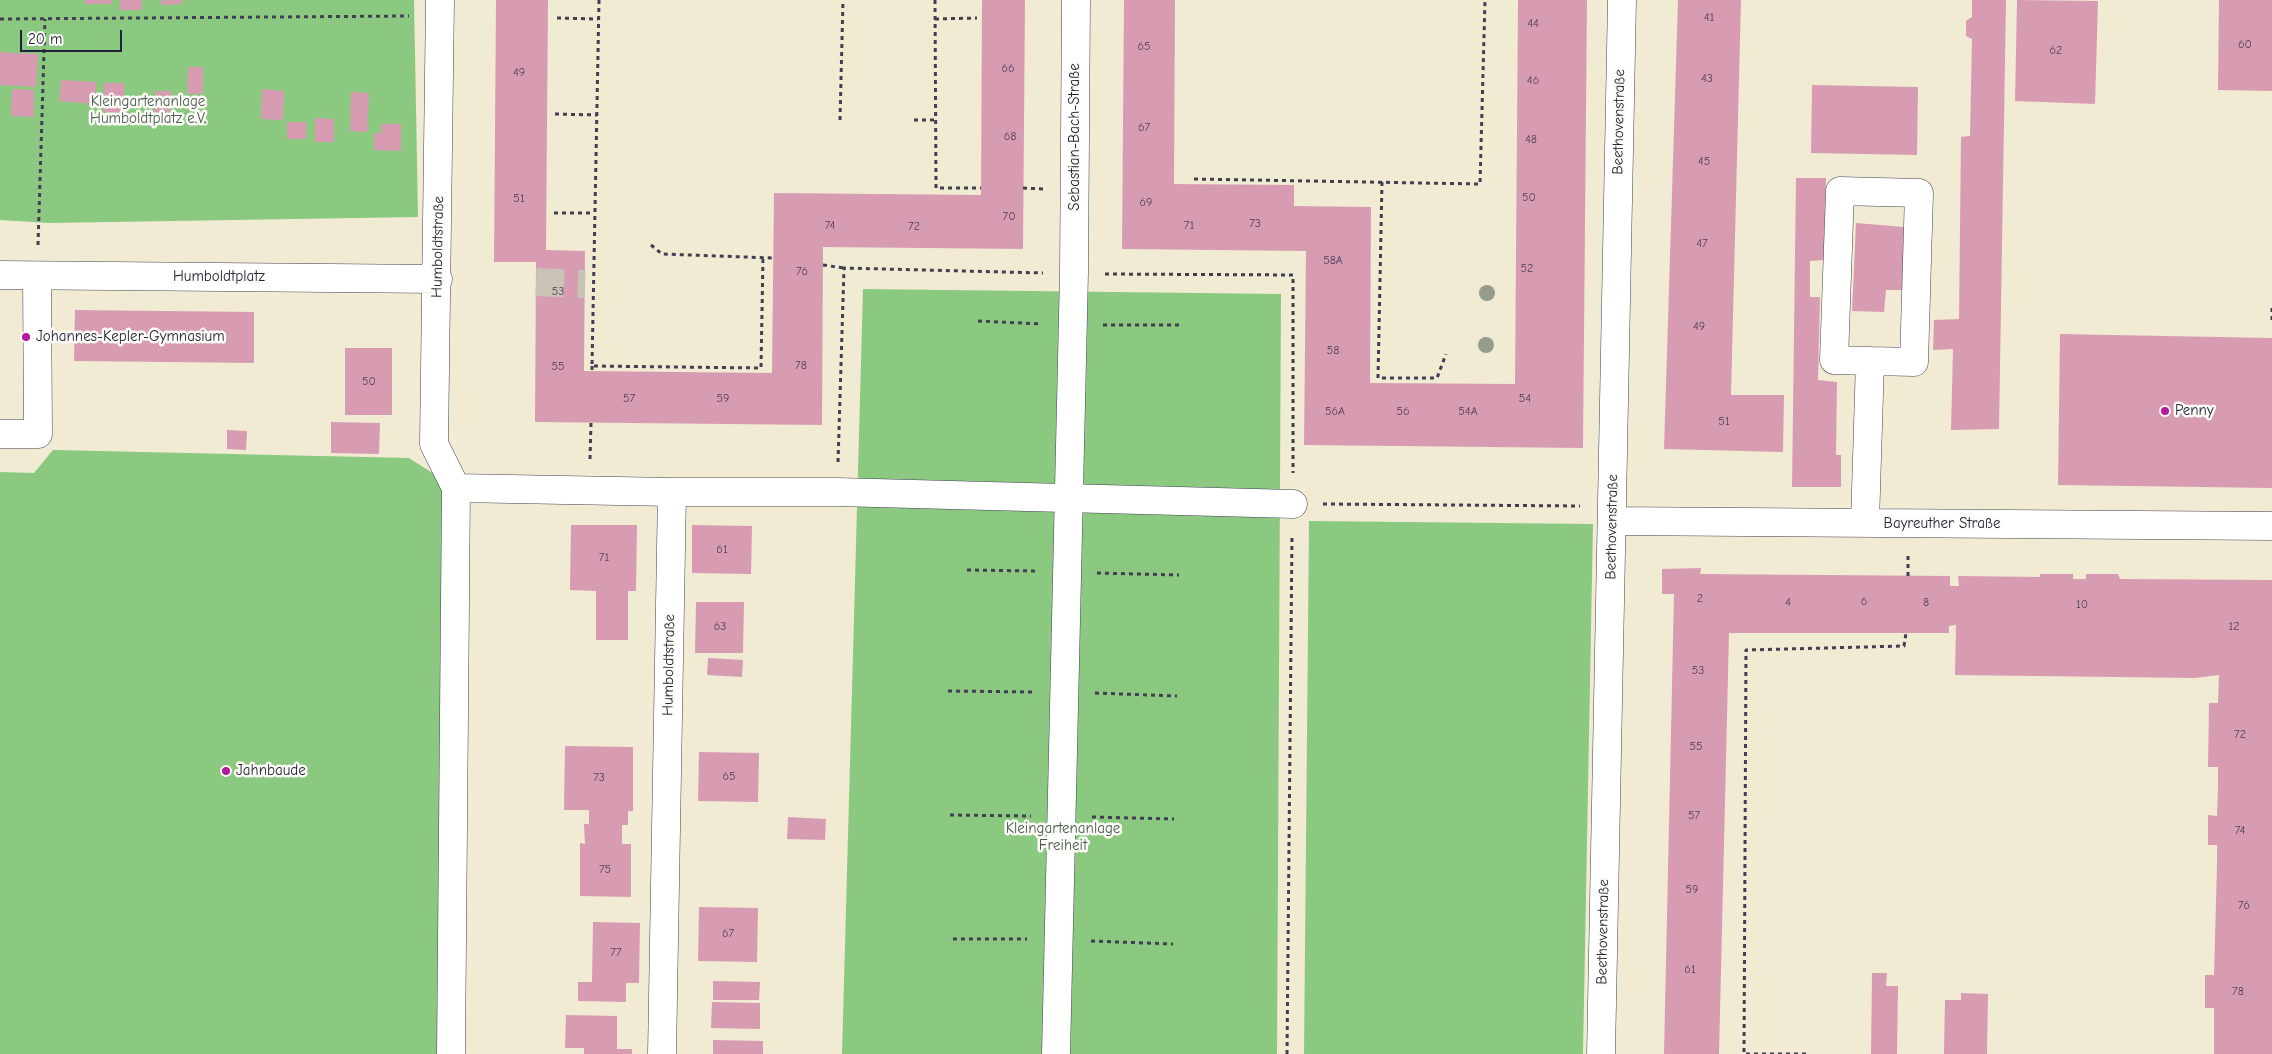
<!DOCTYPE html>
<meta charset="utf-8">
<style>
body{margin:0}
#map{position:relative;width:2272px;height:1054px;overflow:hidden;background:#f1ebd4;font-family:"Comic Neue",sans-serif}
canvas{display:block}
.scale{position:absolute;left:20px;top:30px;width:102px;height:22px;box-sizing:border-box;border:2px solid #22223b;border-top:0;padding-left:6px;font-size:15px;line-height:18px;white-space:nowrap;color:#22223b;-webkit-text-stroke:4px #fdfcf7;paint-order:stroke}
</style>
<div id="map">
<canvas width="2272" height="1054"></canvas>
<div class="scale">20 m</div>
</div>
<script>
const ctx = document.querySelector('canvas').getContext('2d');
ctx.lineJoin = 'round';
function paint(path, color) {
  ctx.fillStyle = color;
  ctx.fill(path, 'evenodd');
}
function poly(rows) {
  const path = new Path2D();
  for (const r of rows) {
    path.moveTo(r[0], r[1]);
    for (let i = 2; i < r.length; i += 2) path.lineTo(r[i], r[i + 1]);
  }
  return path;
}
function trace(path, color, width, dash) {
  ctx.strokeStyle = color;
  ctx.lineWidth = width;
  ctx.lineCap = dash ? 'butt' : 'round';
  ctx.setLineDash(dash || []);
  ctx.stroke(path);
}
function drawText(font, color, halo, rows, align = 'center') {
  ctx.font = font + ' "Comic Neue",sans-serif';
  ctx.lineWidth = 5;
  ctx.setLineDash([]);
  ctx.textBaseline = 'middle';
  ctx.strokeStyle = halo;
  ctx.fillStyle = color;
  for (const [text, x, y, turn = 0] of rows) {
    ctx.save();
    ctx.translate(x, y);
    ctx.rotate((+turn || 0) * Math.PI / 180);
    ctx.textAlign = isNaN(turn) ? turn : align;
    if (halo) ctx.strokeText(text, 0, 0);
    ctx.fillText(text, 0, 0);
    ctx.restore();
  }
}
const green = poly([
 [0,0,414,0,418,217,49,223,0,220],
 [863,289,1281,294,1277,1054,842,1054],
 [53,450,409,458,456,488,450,1054,0,1054,0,472,34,473],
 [1309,521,1593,524,1583,1054,1304,1054]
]);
const building = poly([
 [85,0,112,0,112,4,85,4],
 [120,0,142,0,142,10,120,10],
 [161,0,182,0,182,4,161,5],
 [496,0,548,0,546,250,585,251,584,371,772,373,774,193,981,195,982,0,1025,0,1023,249,823,247,822,425,535,422,536,262,494,262],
 [1124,0,1175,0,1174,184,1294,185,1294,206,1371,207,1370,383,1515,384,1518,0,1587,0,1583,448,1304,445,1306,251,1122,249],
 [1678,0,1741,0,1731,395,1784,395,1783,452,1664,449],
 [1972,0,2006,0,1999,429,1951,430,1953,349,1933,350,1934,320,1959,319,1961,137,1970,136,1972,39,1966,36,1966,21,1972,17],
 [2017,0,2098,1,2095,104,2015,101],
 [2219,0,2272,0,2272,91,2218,90],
 [0,52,38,54,36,87,0,85],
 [188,67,203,67,203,94,187,94],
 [61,80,96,82,95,104,59,101],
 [104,83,124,83,124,113,104,112],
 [1812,85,1918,87,1917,155,1811,153],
 [12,89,34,90,34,117,11,116],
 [262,89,284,91,283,120,261,119],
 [155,91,171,91,169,120,154,119],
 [351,92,369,93,367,132,350,131],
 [315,118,334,119,334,142,315,142],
 [287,122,306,122,306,139,287,139],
 [381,124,401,124,401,151,374,150,374,133,381,133],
 [1796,178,1826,178,1824,260,1810,261,1810,297,1820,297,1818,380,1837,382,1836,455,1841,455,1841,487,1792,487],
 [1856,223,1904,227,1902,290,1886,290,1884,312,1852,311],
 [75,310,254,312,254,363,74,361],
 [2060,334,2272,338,2272,488,2058,485],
 [345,348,392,348,392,415,345,415],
 [331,422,380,423,379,454,331,453],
 [227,430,247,431,246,450,227,449],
 [571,525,637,525,636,591,628,591,628,640,596,640,596,591,570,590],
 [692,525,752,526,751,574,692,573],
 [1701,568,1700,574,1950,576,1950,586,1959,586,1958,576,2040,577,2040,574,2073,574,2073,579,2086,579,2086,574,2118,574,2120,579,2272,580,2272,1054,2214,1054,2214,1008,2205,1008,2205,975,2214,975,2217,865,2217,845,2208,845,2208,815,2217,816,2218,786,2218,767,2208,767,2209,703,2218,703,2219,675,2195,678,1955,675,1956,625,1949,626,1949,633,1729,633,1719,1054,1664,1054,1674,594,1662,594,1662,569],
 [696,602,744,602,743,653,695,653],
 [708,658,743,660,742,677,707,675],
 [565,746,633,747,633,811,628,811,628,825,622,825,622,844,631,844,631,897,580,896,580,843,585,844,584,824,589,824,589,810,564,810],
 [699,752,759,753,758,802,698,801],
 [788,817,826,819,825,840,787,839],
 [699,907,758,908,757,962,698,961],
 [593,922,640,923,639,983,626,983,626,1002,578,1001,578,982,592,982],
 [1872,973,1887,973,1886,986,1898,986,1897,1054,1871,1054],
 [713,981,760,982,759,1000,713,1000],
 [1961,993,1988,994,1987,1054,1944,1054,1945,1000,1961,1000],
 [712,1002,760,1003,760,1029,711,1028],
 [566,1015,617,1016,617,1049,632,1049,632,1054,584,1054,584,1048,565,1048],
 [713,1040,763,1041,763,1054,713,1054]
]);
const minorTunnel = poly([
 [536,282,585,284]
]);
const path = poly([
 [599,0,592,366,761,368,763,256],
 [935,0,936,188,981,188],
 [557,18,598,19],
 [0,19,409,16],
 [935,19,977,18],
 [555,114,597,115],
 [840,120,843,0],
 [914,120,936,120],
 [1194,179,1480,184,1485,0],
 [1382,182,1378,378,1437,378,1446,354],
 [1023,188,1043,189],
 [554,213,594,213],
 [38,245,45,19],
 [651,245,662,254,773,258],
 [823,265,844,268],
 [1105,274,1293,275,1293,473],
 [2272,308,2272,323],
 [978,321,1042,324],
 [1103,325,1180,325],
 [592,366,592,371],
 [590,459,591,422],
 [838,462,844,268,1043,273],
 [1323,504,1580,506],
 [967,570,1036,571],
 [1097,573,1179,575],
 [1908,576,1908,554],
 [948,691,1034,692],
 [1095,693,1177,696],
 [950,815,1031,816],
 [1092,817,1174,819],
 [953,939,1027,939],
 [1091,941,1173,944],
 [1287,1054,1292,535],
 [1806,1054,1744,1054,1746,650,1904,646,1906,633]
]);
const minor = poly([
 [440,0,434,444,456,488,451,1054],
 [0,275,438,279],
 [0,434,38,434,37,276],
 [456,488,672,492,837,492,1293,504],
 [1612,521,2272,526],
 [1865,523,1870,361,1914,362,1919,193,1840,191,1834,360,1870,361],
 [662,1054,672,492],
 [1056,1054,1074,273,1076,0],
 [1601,1054,1622,0]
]);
const trees = [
 [1487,293],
 [1486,345]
];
const markers = [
 [26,337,5,"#b5179e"],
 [2165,411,5,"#b5179e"],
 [226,771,5,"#b5179e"]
];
const numberNames = [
 ["41",1709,18],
 ["44",1533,24],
 ["60",2245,45],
 ["65",1144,47],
 ["62",2056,51],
 ["66",1008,69],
 ["49",519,73],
 ["43",1707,79],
 ["46",1533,81],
 ["67",1144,128],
 ["68",1010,137],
 ["48",1531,140],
 ["45",1704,162],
 ["50",1529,198],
 ["51",519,199],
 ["69",1146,203],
 ["70",1009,217],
 ["73",1255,224],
 ["74",830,226],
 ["71",1189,226],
 ["72",914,227],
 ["47",1702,244],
 ["58A",1333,261],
 ["52",1527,269],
 ["76",802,272],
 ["53",558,292],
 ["49",1699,327],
 ["58",1333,351],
 ["78",801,366],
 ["55",558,367],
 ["50",369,382],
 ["57",629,399],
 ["59",723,399],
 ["54",1525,399],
 ["56A",1335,412],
 ["56",1403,412],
 ["54A",1468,412],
 ["51",1724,422],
 ["61",722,550],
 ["71",604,558],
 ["2",1700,599],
 ["6",1864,602],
 ["4",1788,603],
 ["8",1926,603],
 ["10",2082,605],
 ["63",720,627],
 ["12",2234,627],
 ["53",1698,671],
 ["72",2240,735],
 ["55",1696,747],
 ["65",729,777],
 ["73",599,778],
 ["57",1694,816],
 ["74",2240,831],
 ["75",605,870],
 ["59",1692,890],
 ["76",2244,906],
 ["67",728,934],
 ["77",616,953],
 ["61",1690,970],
 ["78",2238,992]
];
const parkNames = [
 ["Kleingartenanlage",148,102],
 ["Humboldtplatz e.V.",148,119],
 ["Kleingartenanlage",1063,829],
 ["Freiheit",1063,846]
];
const streetNames = [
 ["Beethovenstraße",1619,122,-89],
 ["Sebastian-Bach-Straße",1075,137,-90],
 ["Humboldtstraße",438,247,-89],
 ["Humboldtplatz",219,277],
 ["Bayreuther Straße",1942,524],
 ["Beethovenstraße",1612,527,-89],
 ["Humboldtstraße",669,665,-89],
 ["Beethovenstraße",1603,932,-89]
];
const poiNames = [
 ["Johannes-Kepler-Gymnasium",36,337],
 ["Penny",2175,411],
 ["Jahnbaude",236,771]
];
paint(green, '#8bc980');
paint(building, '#d89cb2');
trace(minorTunnel, '#c8c3b5', 28, [28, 14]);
trace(minor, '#414052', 29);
trace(path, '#414052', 3, [4, 4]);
trace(minor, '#fff', 28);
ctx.fillStyle = '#949c8d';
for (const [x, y] of trees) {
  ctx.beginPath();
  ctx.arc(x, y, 8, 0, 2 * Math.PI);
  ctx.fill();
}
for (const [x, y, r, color] of markers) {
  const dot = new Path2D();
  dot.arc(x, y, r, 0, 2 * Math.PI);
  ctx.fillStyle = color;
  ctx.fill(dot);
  trace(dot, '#fdfcf7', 2);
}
drawText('12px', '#504059', null, numberNames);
drawText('15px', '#475c53', '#fdfcf7', parkNames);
drawText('15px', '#22223b', '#fdfcf7', streetNames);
drawText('15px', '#22223b', '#fdfcf7', poiNames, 'left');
</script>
